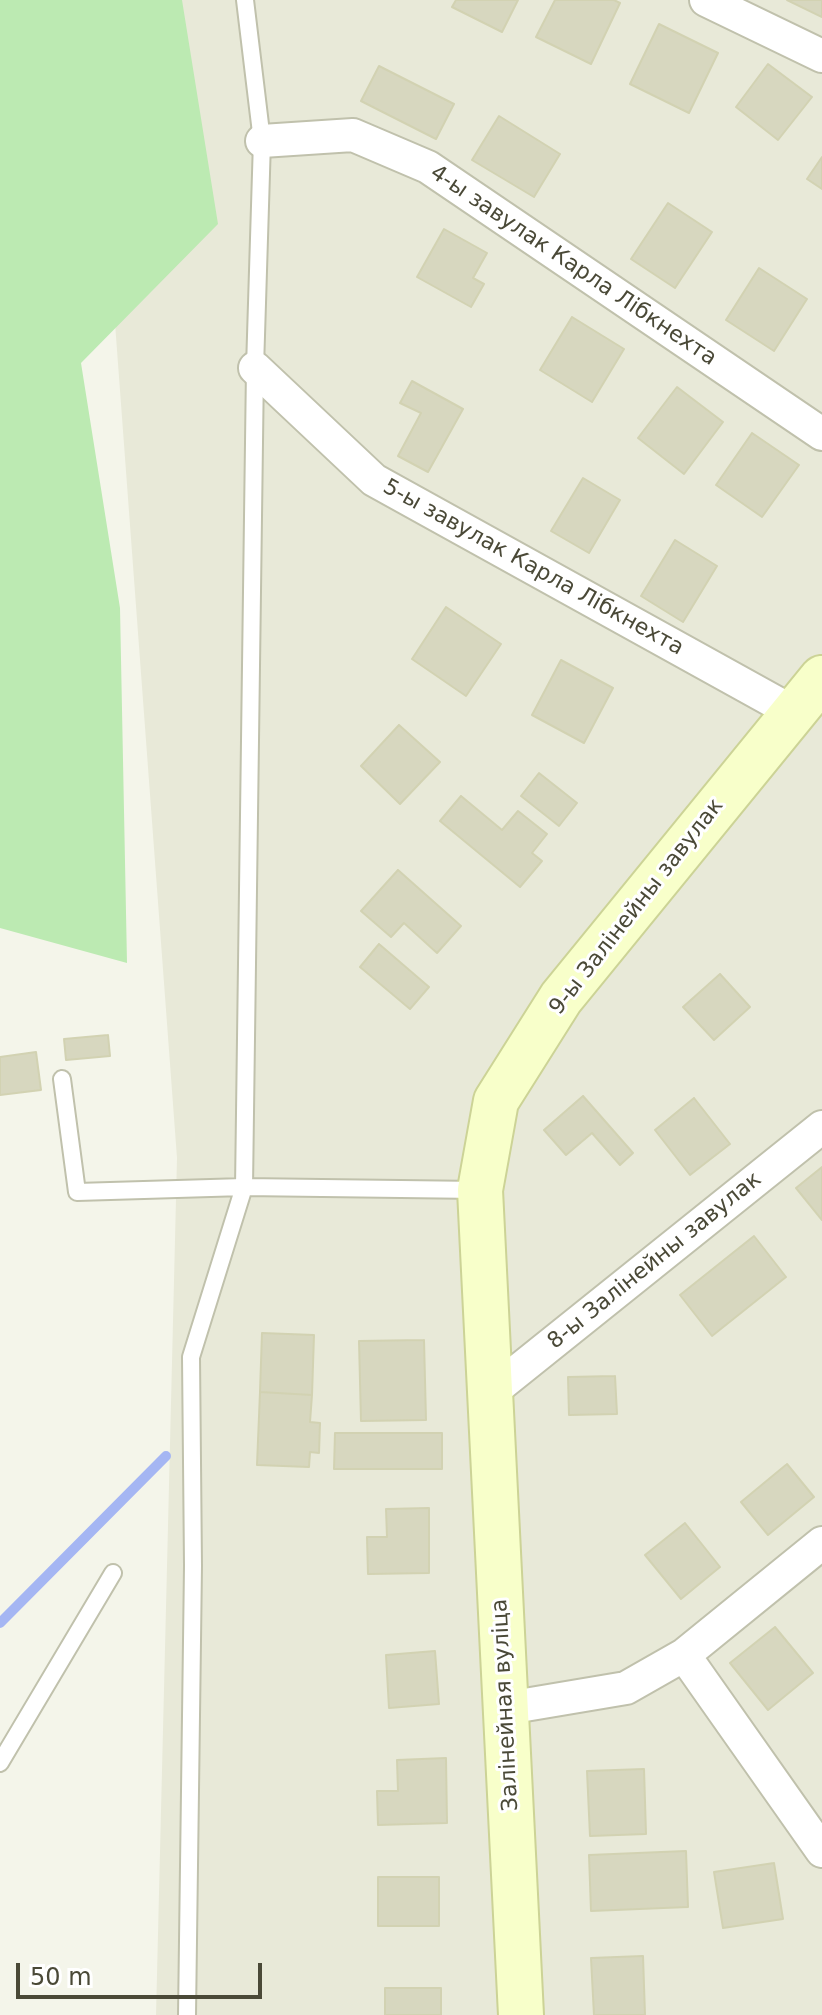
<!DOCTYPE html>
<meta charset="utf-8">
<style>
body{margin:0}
#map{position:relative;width:822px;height:2015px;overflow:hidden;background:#f4f5ea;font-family:"DejaVu Sans",sans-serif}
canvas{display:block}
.scale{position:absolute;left:16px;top:1963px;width:246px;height:36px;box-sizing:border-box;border:4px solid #4a4937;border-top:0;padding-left:10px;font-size:24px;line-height:28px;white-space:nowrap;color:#4a4937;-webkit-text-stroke:6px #fff;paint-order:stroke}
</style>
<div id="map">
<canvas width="822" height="2015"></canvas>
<div class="scale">50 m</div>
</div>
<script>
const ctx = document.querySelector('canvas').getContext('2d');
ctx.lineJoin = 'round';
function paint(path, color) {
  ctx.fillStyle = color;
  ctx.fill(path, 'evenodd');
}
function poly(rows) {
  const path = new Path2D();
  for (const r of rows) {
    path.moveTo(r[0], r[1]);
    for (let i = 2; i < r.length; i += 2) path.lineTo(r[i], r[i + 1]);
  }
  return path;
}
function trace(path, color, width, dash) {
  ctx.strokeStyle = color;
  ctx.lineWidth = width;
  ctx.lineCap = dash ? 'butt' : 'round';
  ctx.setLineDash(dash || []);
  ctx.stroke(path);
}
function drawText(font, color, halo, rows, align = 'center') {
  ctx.font = font + ' "DejaVu Sans",sans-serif';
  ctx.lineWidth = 6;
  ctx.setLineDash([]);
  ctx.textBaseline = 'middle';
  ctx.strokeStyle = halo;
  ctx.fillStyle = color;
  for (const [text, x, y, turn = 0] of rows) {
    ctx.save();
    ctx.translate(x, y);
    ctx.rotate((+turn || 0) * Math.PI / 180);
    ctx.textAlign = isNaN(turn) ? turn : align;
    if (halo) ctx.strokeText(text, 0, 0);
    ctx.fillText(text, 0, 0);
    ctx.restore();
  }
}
const residential = poly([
 [91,0,822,0,822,2015,156,2015,177,1158]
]);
const green = poly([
 [0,0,182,0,218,224,81,363,120,608,127,963,0,928]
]);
const stream = poly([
 [0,1623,166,1456]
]);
const building = poly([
 [456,0,518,0,502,32,452,7,456,0],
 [555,0,614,0,620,3,591,64,536,37,555,0],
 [787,0,822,0,822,17,787,0],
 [659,24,718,53,689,113,630,84,659,24],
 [768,64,812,97,778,140,736,107,768,64],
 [379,66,454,104,436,139,361,101,379,66],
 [499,116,560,154,534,197,472,160,499,116],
 [822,157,822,189,807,179,822,157],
 [668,203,712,232,675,288,631,259,668,203],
 [444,229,487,253,473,278,484,284,471,307,417,277,444,229],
 [759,268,807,299,774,351,726,320,759,268],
 [572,317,624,349,592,402,540,370,572,317],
 [412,381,463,409,428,472,398,456,421,413,400,403,412,381],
 [677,387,723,422,684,474,638,438,677,387],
 [752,433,799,465,762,517,716,485,752,433],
 [583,478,620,500,589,553,551,531,583,478],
 [675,540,717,566,683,622,641,596,675,540],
 [446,607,501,644,466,696,412,659,446,607],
 [561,660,613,688,584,743,532,715,561,660],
 [399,725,440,762,400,804,361,766,399,725],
 [539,773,577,803,559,826,521,796,539,773],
 [461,796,502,830,518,811,547,834,532,853,542,861,520,887,440,821,461,796],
 [398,870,461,926,437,953,404,923,391,937,361,911,398,870],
 [379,944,429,987,410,1009,360,967,379,944],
 [720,974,750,1007,714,1040,683,1007,720,974],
 [108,1035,110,1056,66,1060,64,1039,108,1035],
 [36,1052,41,1090,0,1095,0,1057,36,1052],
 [583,1096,633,1153,620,1165,592,1133,566,1155,544,1130,583,1096],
 [694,1098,730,1144,690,1175,655,1130,694,1098],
 [822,1167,822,1220,796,1188,822,1167],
 [754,1236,786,1277,712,1336,680,1295,754,1236],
 [262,1333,314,1335,312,1395,260,1392,262,1333],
 [424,1340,426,1420,361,1421,359,1341,424,1340],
 [615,1376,617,1414,569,1415,568,1377,615,1376],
 [260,1392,312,1395,310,1422,320,1423,319,1453,310,1452,309,1467,257,1465,260,1392],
 [335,1433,442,1433,442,1469,334,1469,335,1433],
 [787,1464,814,1497,768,1535,741,1502,787,1464],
 [429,1508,429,1573,368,1574,367,1537,387,1537,386,1509,429,1508],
 [685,1523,720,1567,681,1599,645,1555,685,1523],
 [775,1627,813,1673,768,1710,730,1663,775,1627],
 [435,1651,439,1704,389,1708,386,1655,435,1651],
 [446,1758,447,1823,378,1825,377,1791,398,1791,397,1760,446,1758],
 [644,1769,646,1834,590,1836,587,1771,644,1769],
 [686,1851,688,1907,591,1911,589,1855,686,1851],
 [774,1863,783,1919,723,1928,714,1872,774,1863],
 [378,1877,439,1877,439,1926,378,1926,378,1877],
 [643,1956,645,2015,594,2015,591,1958,643,1956],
 [385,1988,441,1988,441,2015,385,2015,385,1988]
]);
const lane = poly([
 [62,1079,77,1192,244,1187,479,1190],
 [0,1763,113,1573],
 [187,2015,193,1566,191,1357,244,1187,255,368,262,141,245,0]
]);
const street = poly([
 [706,0,822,56],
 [262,141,353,135,428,167,822,434],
 [255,368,374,480,793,712],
 [489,1394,822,1127],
 [684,1655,822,1851],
 [507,1708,626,1688,684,1655,822,1543]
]);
const secondary = poly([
 [521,2015,480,1190,496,1101,561,998,822,678]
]);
const streetNames = [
 ["4-ы завулак Карла Лібкнехта",573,266,34],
 ["5-ы завулак Карла Лібкнехта",533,568,29],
 ["9-ы Залінейны завулак",637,907,-52],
 ["8-ы Залінейны завулак",655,1261,-39],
 ["Залінейная вуліца",506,1705,-93]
];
paint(residential, '#e8e9d8');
paint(green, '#bceab2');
trace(stream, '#a5b6f3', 10);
paint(building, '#d7d7bf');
trace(building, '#d2d2b2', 2);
trace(lane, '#c0c1ac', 20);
trace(street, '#c0c1ac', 36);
trace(secondary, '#ccd396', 48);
trace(lane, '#fff', 16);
trace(street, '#fff', 32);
trace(secondary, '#f8ffca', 44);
drawText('22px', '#4a4937', '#fff', streetNames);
</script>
